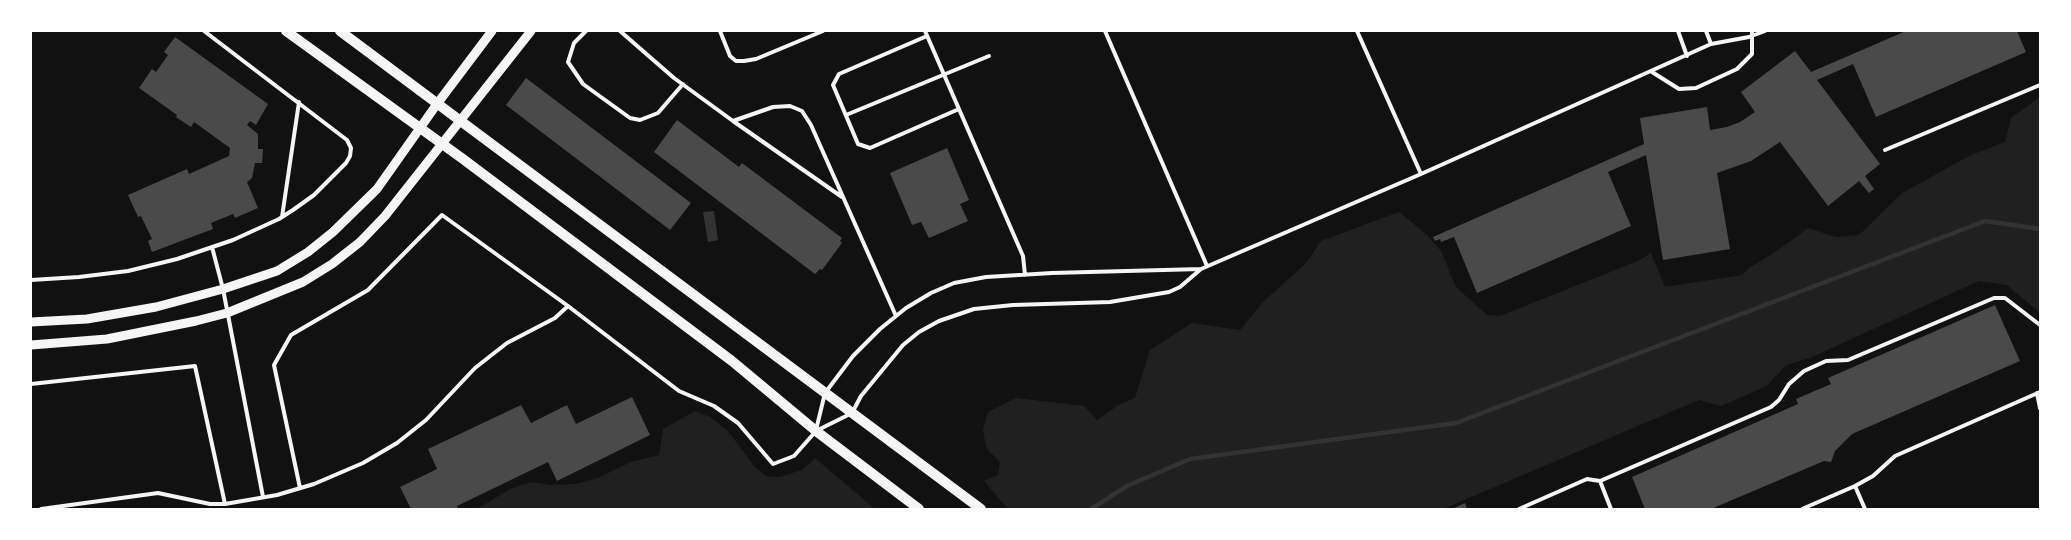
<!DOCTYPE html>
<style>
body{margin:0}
#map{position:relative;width:2071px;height:540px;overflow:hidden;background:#111;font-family:"Golos Text",sans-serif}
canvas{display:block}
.frame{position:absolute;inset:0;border:32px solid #fff;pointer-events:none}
</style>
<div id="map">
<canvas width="2071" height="540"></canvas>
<div class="frame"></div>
</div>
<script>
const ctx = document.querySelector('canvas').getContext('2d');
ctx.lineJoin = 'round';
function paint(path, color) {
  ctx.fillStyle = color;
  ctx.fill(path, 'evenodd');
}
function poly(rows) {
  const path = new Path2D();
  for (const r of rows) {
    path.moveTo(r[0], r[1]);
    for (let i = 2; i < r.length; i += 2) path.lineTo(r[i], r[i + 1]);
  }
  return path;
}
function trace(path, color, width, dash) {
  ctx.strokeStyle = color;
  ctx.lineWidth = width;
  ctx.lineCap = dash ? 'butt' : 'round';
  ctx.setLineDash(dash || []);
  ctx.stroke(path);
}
const green = poly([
 [2040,97,2040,313,2007,285,1979,281,1812,357,1786,365,1767,386,1721,406,1699,400,1443,509,1008,509,984,481,998,475,1000,462,986,448,983,429,988,412,1016,398,1084,406,1097,420,1120,404,1135,398,1150,350,1192,323,1240,330,1263,302,1306,263,1321,241,1399,212,1426,234,1441,251,1456,287,1487,315,1500,316,1638,261,1651,253,1665,287,1742,275,1749,268,1777,251,1808,228,1836,237,1859,235,1902,193,1971,155,2005,142,2011,118],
 [695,411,710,417,727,430,755,467,766,476,779,477,802,470,815,458,875,509,477,509,510,489,531,482,550,485,576,484,598,478,631,462,659,455,663,429]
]);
const water = poly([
 [714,211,718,240,708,242,703,212]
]);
const stream = poly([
 [1091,509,1127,486,1190,459,1456,423,1985,221,2040,229]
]);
const building = poly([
 [1906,31,2017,31,2026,52,1876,117,1853,64,1817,80,1880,164,1865,176,1874,189,1869,193,1859,181,1828,206,1780,142,1751,161,1717,173,1730,249,1663,260,1646,155,1608,172,1631,226,1477,293,1454,237,1441,242,1440,239,1435,241,1433,237,1644,144,1640,118,1707,107,1710,130,1727,127,1740,122,1755,112,1741,92,1795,51,1811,72],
 [175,37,268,104,256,125,250,121,247,125,258,134,258,149,263,149,262,163,255,163,252,178,247,182,258,208,235,218,233,214,211,223,213,229,152,252,148,241,152,239,141,216,138,217,128,195,187,169,189,174,229,156,230,148,194,122,191,127,176,117,177,115,139,88,152,69,156,72,168,55,164,52],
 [526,78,691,203,670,230,506,105],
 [677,120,739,167,742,163,842,238,840,241,842,243,822,270,820,269,815,274,654,152],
 [947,148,969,200,960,204,968,221,929,238,921,222,912,225,890,173],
 [1995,305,2020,361,1852,434,1835,451,1831,462,1824,461,1711,509,1645,509,1632,477,1798,404,1796,399,1831,384,1828,378],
 [632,397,650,435,557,481,548,462,457,506,458,509,411,509,400,487,437,469,428,449,521,405,531,423,567,405,576,424],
 [1465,503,1467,509,1452,509]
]);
const service = poly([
 [586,31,574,43,568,62,583,84,630,118,640,120,658,113,683,84],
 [620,31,674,78,733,121,773,107,790,106,802,111,811,125,896,316],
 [720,31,730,56,736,61,744,61,756,59,823,31],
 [925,31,1023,256,1025,275],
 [1105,31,1207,266],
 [1357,31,1421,174],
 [1678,31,1687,56],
 [1706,31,1711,44],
 [927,36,839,74,833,85,858,144,870,148,959,109],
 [1652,72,1679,89,1696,88,1737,69,1752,54,1752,31],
 [846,115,989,56],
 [733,121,842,197],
 [1885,150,2040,85],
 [282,217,299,102],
 [212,247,223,289,263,497],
 [31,280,79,277,128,271,177,259,233,240,279,219,293,210,314,195,346,163,350,156,351,148,347,140,204,31],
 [31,384,195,366,225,504],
 [2037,393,2040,408],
 [816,430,825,393,853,356,880,329,906,308,931,293,954,283,986,277,1052,273,1201,269],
 [1600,481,1771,407,1779,400,1789,384,1804,371,1826,361,1848,360,1994,298,2005,298,2040,325],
 [1855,486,1865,509],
 [300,488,274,365,291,335,368,290,442,215,568,306,679,391,714,406,738,423,773,464,794,456,816,431,852,413,861,396,903,345,919,332,939,321,974,309,1013,305,1110,302,1169,292,1180,287,1201,269,1421,174,1711,44,1749,37,1765,31],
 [41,509,158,493,210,504,225,504,277,495,314,484,363,463,397,443,426,420,475,368,507,343,555,318,568,306],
 [1519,509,1587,479,1600,481,1611,509],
 [1802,509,1855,486,1873,476,1895,456,2040,392]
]);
const tertiary = poly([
 [31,322,87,319,156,307,223,289,277,271,308,252,333,232,377,189,437,104,492,31],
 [31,345,107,339,196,321,227,313,303,282,332,264,360,242,385,216,531,31]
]);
const secondary = poly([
 [286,31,463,159,732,361,816,431,919,509],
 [340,31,981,509]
]);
paint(green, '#202020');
paint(water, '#333');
trace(stream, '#333', 4.5);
paint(building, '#4a4a4a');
trace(service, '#f5f5f5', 4);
trace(tertiary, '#f5f5f5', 9);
trace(secondary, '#f5f5f5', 10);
</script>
